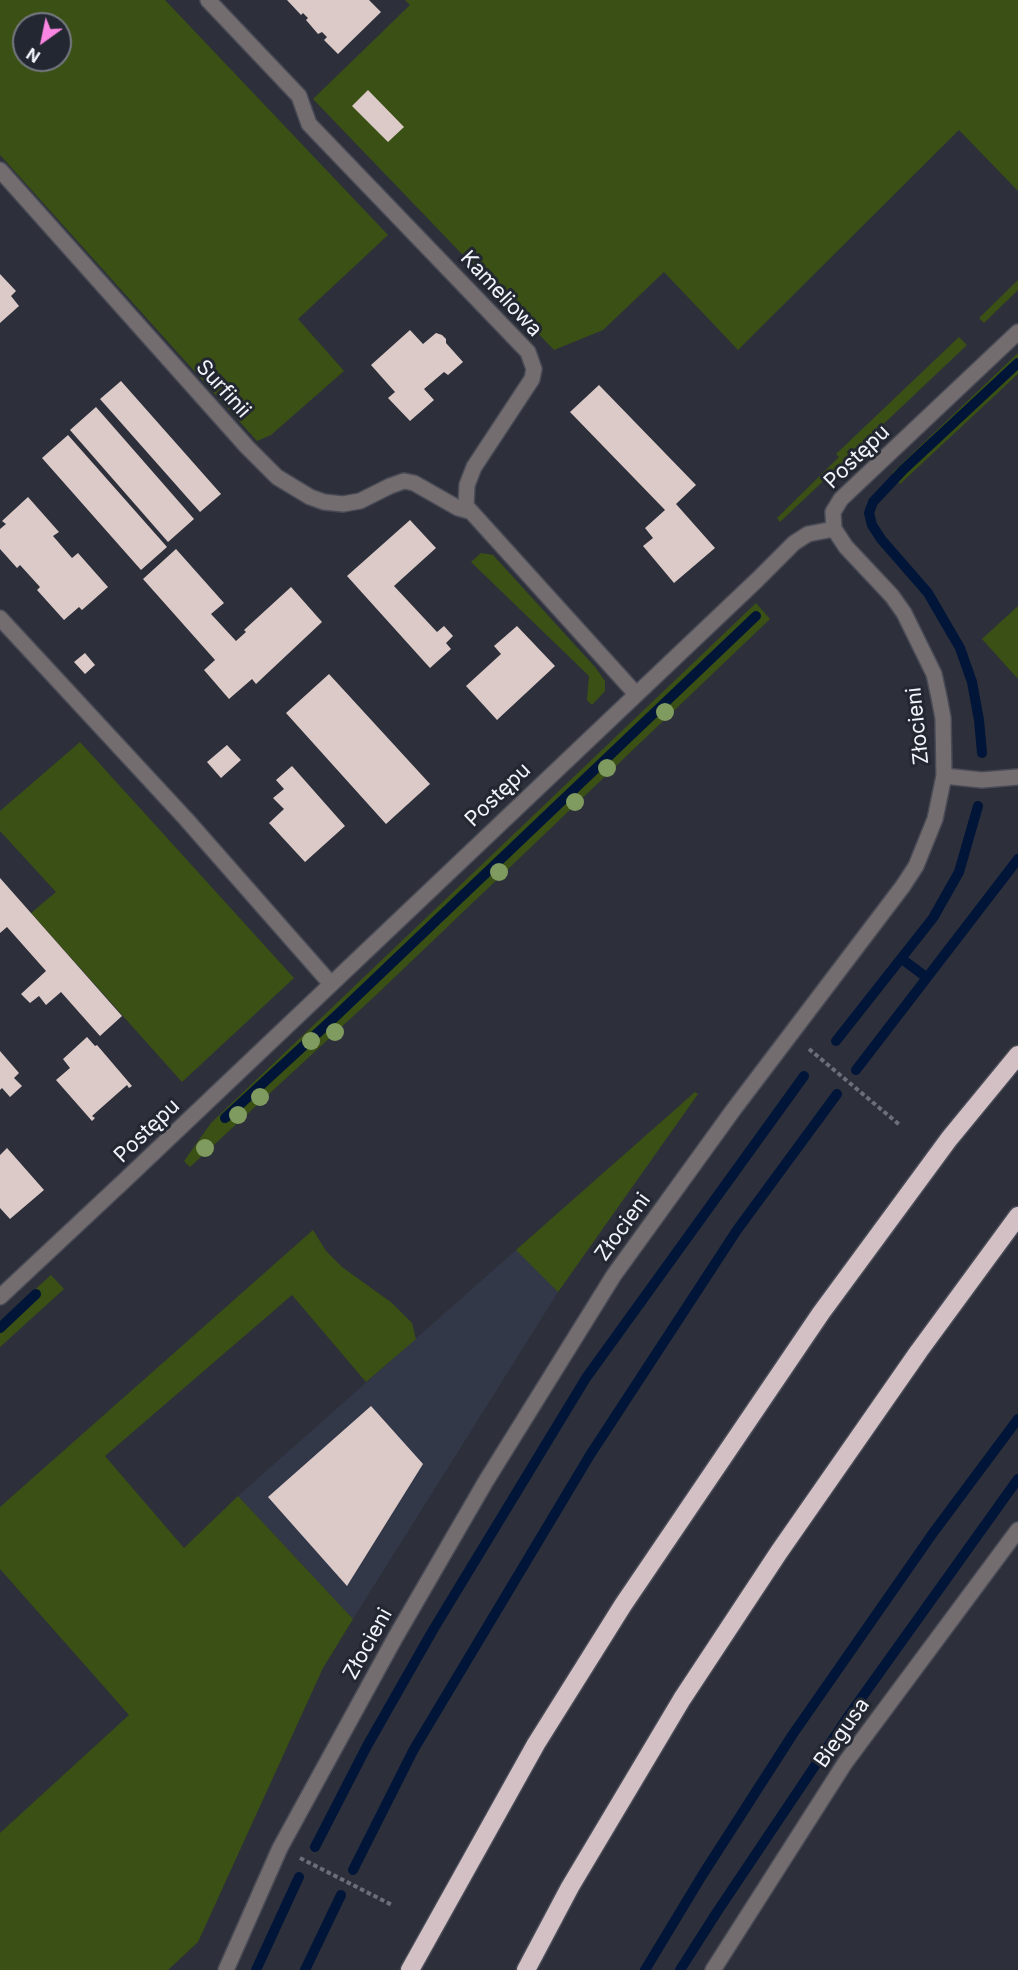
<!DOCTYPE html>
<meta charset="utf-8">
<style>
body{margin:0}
#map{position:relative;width:1018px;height:1970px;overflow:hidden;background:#2d303b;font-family:Inter,sans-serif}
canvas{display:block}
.north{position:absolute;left:12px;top:12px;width:60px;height:60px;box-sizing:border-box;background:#232731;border:2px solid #767982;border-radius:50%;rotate:213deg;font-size:16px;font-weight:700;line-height:24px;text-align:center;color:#f2f4fc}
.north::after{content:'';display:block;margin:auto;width:21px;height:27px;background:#fc86e3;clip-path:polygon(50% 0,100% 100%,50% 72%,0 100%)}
</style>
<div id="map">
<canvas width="1018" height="1970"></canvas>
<div class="north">N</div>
</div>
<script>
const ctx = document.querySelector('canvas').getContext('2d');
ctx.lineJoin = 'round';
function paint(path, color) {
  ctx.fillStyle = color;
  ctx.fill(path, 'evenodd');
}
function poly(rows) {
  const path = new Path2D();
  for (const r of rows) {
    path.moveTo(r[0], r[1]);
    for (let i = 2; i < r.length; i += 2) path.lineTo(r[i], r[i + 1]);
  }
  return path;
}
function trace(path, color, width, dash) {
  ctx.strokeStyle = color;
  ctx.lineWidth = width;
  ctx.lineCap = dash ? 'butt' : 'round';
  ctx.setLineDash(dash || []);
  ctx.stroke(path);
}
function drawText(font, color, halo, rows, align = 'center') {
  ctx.font = font + ' Inter,sans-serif';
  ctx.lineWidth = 6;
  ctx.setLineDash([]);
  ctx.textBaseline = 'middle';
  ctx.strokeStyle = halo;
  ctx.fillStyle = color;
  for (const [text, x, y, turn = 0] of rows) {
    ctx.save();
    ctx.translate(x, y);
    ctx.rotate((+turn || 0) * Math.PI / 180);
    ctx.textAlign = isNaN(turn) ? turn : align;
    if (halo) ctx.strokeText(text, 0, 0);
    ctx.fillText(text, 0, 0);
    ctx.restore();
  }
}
const built = poly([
 [516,1250,558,1292,353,1619,238,1496]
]);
const green = poly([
 [0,0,165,0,388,235,298,319,344,371,271,435,257,441,0,155],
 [24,24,60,24,60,60,24,60],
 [405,0,1018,0,1018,191,959,130,738,350,664,272,603,330,554,350,313,99,410,5],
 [1018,280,1018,290,984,323,979,318],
 [959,337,967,345,780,522,777,518,839,457,836,454],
 [1018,353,1018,374,900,484,892,473],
 [481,553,493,555,595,667,605,681,605,691,592,705,587,700,589,676,471,562],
 [756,603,770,619,375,996,190,1167,184,1161,211,1123],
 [1018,606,1018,679,982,639],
 [80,742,294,978,182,1082,31,913,56,892,0,831,0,811],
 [695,1092,698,1094,558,1292,516,1250],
 [313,1230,326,1251,342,1267,392,1303,412,1323,416,1339,366,1382,292,1295,105,1456,184,1548,238,1496,353,1619,323,1668,198,1942,168,1970,0,1970,0,1833,129,1715,0,1569,0,1507],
 [51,1275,64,1289,0,1347,0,1321]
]);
const stream = poly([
 [982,753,979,720,972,682,960,648,928,593,881,539,872,525,869,513,873,502,903,470,1018,363],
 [902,959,926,977],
 [836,1041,933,918,959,872,978,806],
 [856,1070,1018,859],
 [225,1118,336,1016,756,616],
 [0,1328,36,1294],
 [315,1847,367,1746,433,1630,586,1378,804,1076],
 [353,1870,414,1749,590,1455,737,1230,837,1094],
 [256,1970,299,1877],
 [305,1970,341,1895],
 [645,1970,703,1874,793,1734,933,1533,1018,1419],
 [680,1970,717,1912,847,1718,1018,1479]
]);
const building = poly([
 [287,0,369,0,381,12,338,54,324,40,327,37,322,32,318,34,306,20,308,18,303,13,301,15],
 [368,90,404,127,388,142,352,106],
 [0,274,16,291,11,296,19,306,0,323],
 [410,330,423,344,436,333,442,335,446,339,446,343,463,362,448,375,444,372,424,389,434,400,410,421,388,398,395,392,371,365],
 [121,381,221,494,200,512,100,399],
 [599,385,696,485,676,504,715,548,674,583,643,546,653,538,645,528,665,510,570,412],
 [96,407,194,519,168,542,70,430],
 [68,435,167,547,141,570,42,458],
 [28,497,59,532,53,536,72,558,78,553,108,587,82,610,79,607,64,620,37,590,40,587,20,565,17,568,0,549,0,529,6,524,2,521],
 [410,520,436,548,394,586,437,632,444,626,453,636,446,643,451,649,430,668,347,576],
 [176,549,224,603,211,614,236,641,246,632,244,630,291,587,322,622,256,684,252,679,229,699,204,670,215,660,143,579],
 [517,626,555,666,497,720,466,686,501,654,494,646],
 [85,653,95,665,85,674,74,662],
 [329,674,430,784,386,824,286,713],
 [227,745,241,760,221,778,207,762],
 [292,766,345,826,305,862,269,823,284,809,273,798,284,789,276,780],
 [0,878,122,1016,100,1036,61,992,46,1005,39,996,30,1003,21,994,46,971,7,927,0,933],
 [87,1037,95,1046,97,1045,132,1086,129,1088,127,1085,92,1116,95,1118,92,1121,56,1080,70,1068,63,1059],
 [0,1051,19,1073,14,1078,22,1086,10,1097,2,1088,0,1090],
 [7,1148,44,1190,10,1219,0,1208,0,1155],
 [371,1406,423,1464,347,1586,268,1497]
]);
const path = poly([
 [809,1049,901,1126],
 [300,1858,392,1905]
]);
const service = poly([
 [0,618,186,819,331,984],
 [944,776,982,780,1018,777]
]);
const minor = poly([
 [208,0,299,96,309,124,528,352,534,369,532,379,474,467,467,485,466,506,636,694],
 [0,170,247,447,277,477,310,497,324,502,343,504,360,501,390,486,404,481,414,483,458,508,469,511],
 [0,1297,125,1180,757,580,794,543,808,534,834,529],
 [713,1970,845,1763,1018,1530]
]);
const tertiary = poly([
 [226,1970,280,1848,395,1638,486,1481,614,1275,734,1109,903,886,916,866,935,819,944,776,943,718,939,697,934,674,904,613,892,596,846,547,834,529,833,512,841,499,1018,332]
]);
const motorway = poly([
 [410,1970,536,1744,623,1605,821,1313,949,1139,1018,1055],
 [526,1970,570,1887,682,1699,779,1552,919,1351,1018,1216]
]);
const trees = [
 [665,712],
 [607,768],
 [575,802],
 [499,872],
 [335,1032],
 [311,1041],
 [260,1097],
 [238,1115],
 [205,1148]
];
const streetNames = [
 ["Kameliowa",501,294,47],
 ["Surfinii",223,389,48],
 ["Postępu",857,457,-44],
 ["Złocieni",918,726,-96],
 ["Postępu",498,795,-44],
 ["Postępu",147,1131,-44],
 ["Złocieni",623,1227,-54],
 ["Złocieni",368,1644,-61],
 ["Biegusa",842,1733,-55]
];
paint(built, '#333849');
paint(green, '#3b5014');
trace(stream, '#001538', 10);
paint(building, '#dccac9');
trace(service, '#494b56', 18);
trace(minor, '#494b56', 18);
trace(tertiary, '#494b56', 18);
trace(motorway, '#494b56', 21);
trace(path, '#6c6f79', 4, [4.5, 3]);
trace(service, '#746d6f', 15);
trace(minor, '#746d6f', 15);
trace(tertiary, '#746d6f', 15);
trace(motorway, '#d2c0c5', 18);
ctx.fillStyle = '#809b60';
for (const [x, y] of trees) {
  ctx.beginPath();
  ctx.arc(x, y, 9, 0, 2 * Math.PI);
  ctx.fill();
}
drawText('21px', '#f2f4fc', '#232731', streetNames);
</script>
